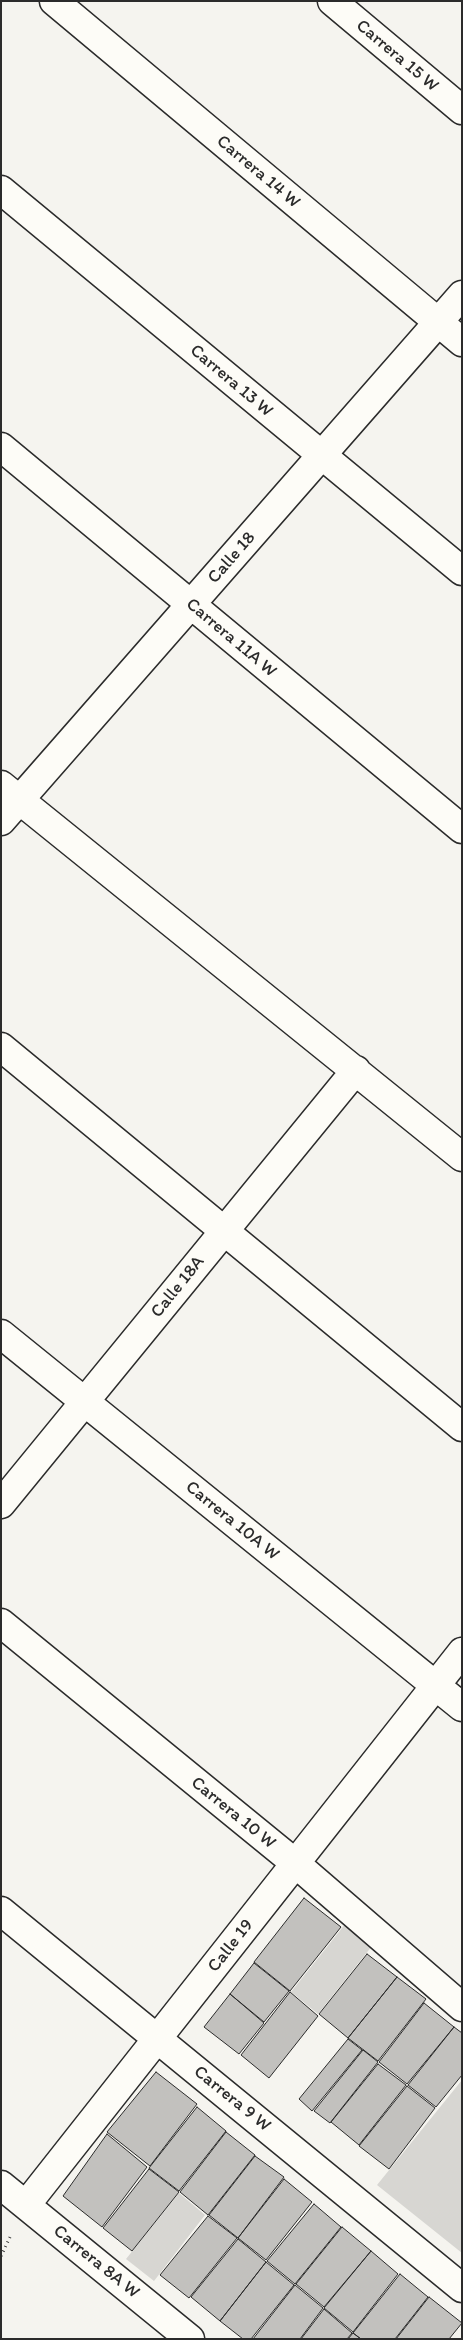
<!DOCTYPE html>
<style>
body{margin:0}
#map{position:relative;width:463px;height:2340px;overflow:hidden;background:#f5f4ef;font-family:Itim,sans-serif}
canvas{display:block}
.frame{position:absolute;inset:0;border:2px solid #2b2b2b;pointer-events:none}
</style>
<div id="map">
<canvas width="463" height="2340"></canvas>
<div class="frame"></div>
</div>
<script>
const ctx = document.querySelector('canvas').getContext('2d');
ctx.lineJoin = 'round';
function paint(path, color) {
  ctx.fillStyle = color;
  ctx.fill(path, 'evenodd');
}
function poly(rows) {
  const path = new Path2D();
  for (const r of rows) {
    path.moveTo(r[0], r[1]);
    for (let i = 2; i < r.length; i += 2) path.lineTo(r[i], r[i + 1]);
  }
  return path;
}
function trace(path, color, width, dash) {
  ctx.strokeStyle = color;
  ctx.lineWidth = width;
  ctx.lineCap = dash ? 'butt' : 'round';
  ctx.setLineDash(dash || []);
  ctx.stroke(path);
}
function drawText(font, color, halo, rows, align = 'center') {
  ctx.font = font + ' Itim,sans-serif';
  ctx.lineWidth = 4;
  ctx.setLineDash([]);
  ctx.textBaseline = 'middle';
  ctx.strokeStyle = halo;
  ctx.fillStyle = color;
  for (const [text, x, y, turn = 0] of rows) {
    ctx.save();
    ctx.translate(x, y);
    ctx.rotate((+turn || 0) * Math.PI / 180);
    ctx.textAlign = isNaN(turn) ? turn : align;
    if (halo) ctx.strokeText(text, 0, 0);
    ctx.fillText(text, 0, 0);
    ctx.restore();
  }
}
const green = poly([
 [350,1918,376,1941,318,2014,291,1992],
 [462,2080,462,2253,377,2185],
 [179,2193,205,2215,154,2281,126,2259]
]);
const building = poly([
 [304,1898,341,1927,290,1991,254,1962,304,1898],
 [367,1954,397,1977,348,2038,319,2014,367,1954],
 [254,1963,289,1991,264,2022,230,1994,254,1963],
 [397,1977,426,1999,378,2061,348,2038,397,1977],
 [290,1992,318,2016,269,2078,241,2055,290,1992],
 [230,1994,264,2023,239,2054,204,2027,230,1994],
 [424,2003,454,2027,407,2084,379,2062,424,2003],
 [454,2027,462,2033,462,2075,436,2107,408,2085,454,2027],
 [348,2039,362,2050,312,2111,299,2099,348,2039],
 [363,2050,378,2062,330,2123,314,2111,363,2050],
 [378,2064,406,2085,359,2145,331,2122,378,2064],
 [156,2072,197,2104,150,2166,107,2132,156,2072],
 [407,2086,435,2108,389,2169,359,2146,407,2086],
 [197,2107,226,2131,179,2191,149,2168,197,2107],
 [226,2132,255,2155,208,2215,180,2192,226,2132],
 [107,2134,147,2167,102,2227,63,2196,107,2134],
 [255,2156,284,2177,238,2238,209,2215,255,2156],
 [149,2169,179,2192,132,2251,103,2228,149,2169],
 [284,2179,312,2202,266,2260,238,2238,284,2179],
 [314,2204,341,2227,295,2284,267,2261,314,2204],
 [208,2216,237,2238,189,2298,160,2275,208,2216],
 [342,2227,371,2251,324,2307,296,2284,342,2227],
 [238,2239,266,2262,220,2321,191,2297,238,2239],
 [371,2251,398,2274,353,2332,324,2308,371,2251],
 [266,2262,294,2285,251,2339,243,2339,220,2321,266,2262],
 [400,2274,428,2297,395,2339,361,2339,353,2333,400,2274],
 [295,2285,323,2308,300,2339,253,2339,295,2285],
 [429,2297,462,2323,449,2339,396,2339,429,2297],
 [324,2309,352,2333,347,2339,301,2339,324,2309],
 [353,2333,361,2339,348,2339,353,2333]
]);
const path = poly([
 [1,2256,11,2235]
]);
const street = poly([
 [54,1,462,342],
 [332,1,462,110],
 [1,190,462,571],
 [1,447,462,829],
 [1,785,462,1157],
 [1,821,462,295],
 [1,1047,462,1427],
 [1,1334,462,1707],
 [1,1504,356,1070],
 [1,1623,295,1863,462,2007],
 [1,1911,462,2288],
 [1,2185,190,2339],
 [26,2205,462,1652]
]);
const streetNames = [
 ["Carrera 15 W",397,56,40],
 ["Carrera 14 W",258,172,40],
 ["Carrera 13 W",231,381,40],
 ["Calle 18",232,558,-49],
 ["Carrera 11A W",231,638,40],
 ["Calle 18A",178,1287,-51],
 ["Carrera 10A W",232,1521,39],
 ["Carrera 10 W",233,1813,39],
 ["Calle 19",231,1946,-52],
 ["Carrera 9 W",232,2099,39],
 ["Carrera 8A W",96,2262,39]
];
paint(green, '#d7d6d2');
paint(building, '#c2c1be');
trace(building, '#2b2b2b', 1);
trace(street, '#2b2b2b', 31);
trace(path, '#2b2b2b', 3, [1, 4]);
trace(street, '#fdfcf7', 28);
drawText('18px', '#2b2b2b', '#fdfcf7', streetNames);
</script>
